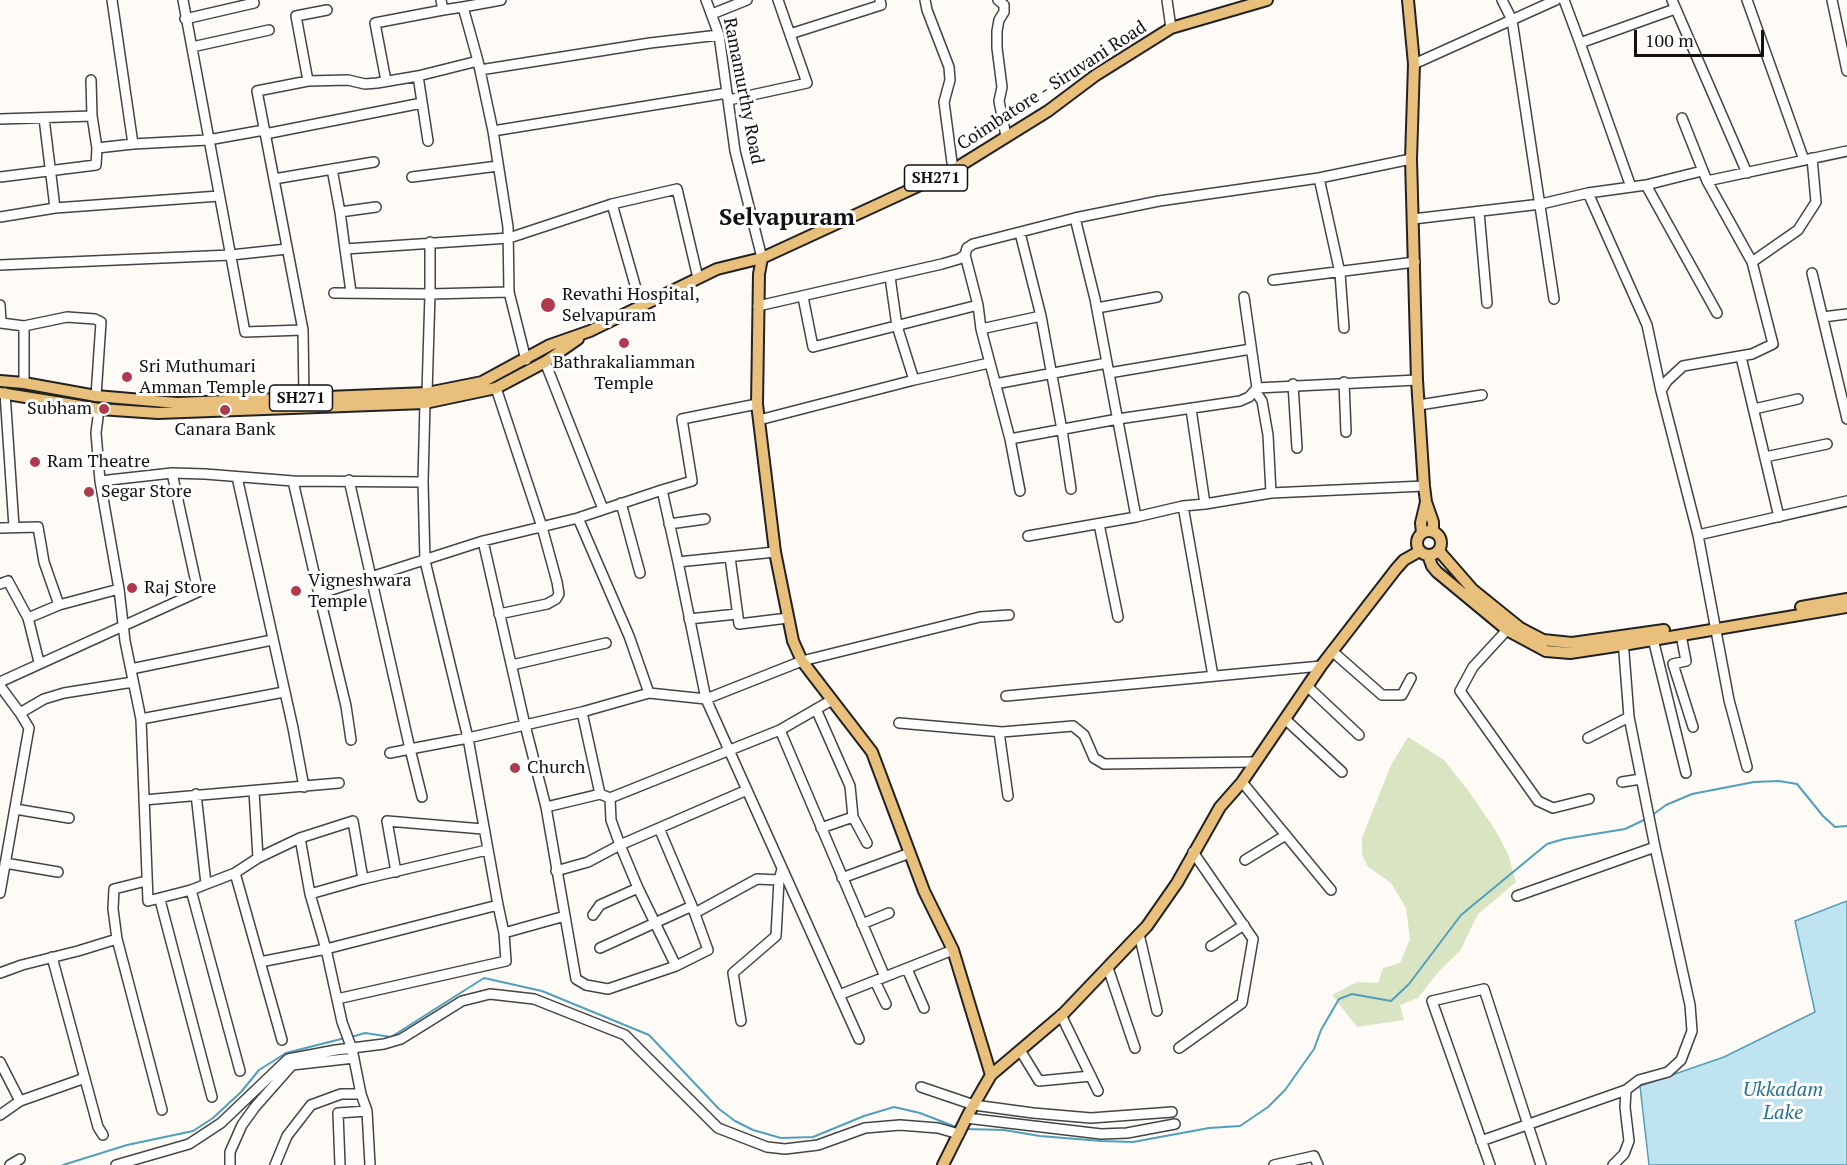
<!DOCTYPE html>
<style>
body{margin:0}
#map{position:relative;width:1847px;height:1165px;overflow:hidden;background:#fefbf6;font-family:"PT Serif",serif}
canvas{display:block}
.scale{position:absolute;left:1634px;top:30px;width:130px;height:27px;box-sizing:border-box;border:3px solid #111;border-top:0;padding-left:8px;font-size:18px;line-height:21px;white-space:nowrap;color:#111;-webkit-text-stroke:4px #fff;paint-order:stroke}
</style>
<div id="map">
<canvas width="1847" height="1165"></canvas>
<div class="scale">100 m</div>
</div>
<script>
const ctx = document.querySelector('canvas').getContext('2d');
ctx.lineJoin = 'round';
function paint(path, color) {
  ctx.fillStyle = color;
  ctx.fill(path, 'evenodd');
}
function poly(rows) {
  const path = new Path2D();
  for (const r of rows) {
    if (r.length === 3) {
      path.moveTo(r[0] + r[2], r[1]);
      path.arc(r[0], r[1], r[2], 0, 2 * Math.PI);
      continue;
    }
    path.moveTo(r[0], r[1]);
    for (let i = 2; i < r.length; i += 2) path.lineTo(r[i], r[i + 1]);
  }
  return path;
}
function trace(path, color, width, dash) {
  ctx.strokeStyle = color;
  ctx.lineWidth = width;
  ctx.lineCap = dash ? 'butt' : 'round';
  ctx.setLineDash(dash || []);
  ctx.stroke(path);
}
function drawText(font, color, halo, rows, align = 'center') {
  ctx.font = font + ' "PT Serif",serif';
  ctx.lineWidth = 6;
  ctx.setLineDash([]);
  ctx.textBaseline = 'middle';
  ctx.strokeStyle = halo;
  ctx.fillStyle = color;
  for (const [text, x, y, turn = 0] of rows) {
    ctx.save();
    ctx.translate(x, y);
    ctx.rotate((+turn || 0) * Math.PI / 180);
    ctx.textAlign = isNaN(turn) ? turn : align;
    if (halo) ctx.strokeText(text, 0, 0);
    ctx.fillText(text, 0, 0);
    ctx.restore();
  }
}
const green = poly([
 [1408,737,1444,760,1470,793,1496,831,1508,854,1516,882,1478,914,1460,951,1439,971,1418,998,1400,1005,1404,1020,1357,1027,1332,995,1357,982,1378,983,1383,968,1400,963,1410,939,1406,908,1391,883,1368,867,1362,855,1362,838,1391,765]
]);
const water = poly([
 [1847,901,1847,1165,1649,1165,1640,1086,1724,1057,1815,1012,1795,921,1847,901]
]);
const stream = poly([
 [1651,816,1666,805,1692,794,1754,782,1779,781,1797,784,1823,816,1835,827,1847,826],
 [351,1037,365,1033,391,1037,484,978,542,991,649,1035,719,1109,735,1121,753,1130,781,1138,813,1137,864,1116,894,1107,920,1113,956,1127],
 [965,1129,1004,1130,1040,1136,1101,1141,1133,1142,1209,1128,1240,1126,1268,1107,1285,1090,1314,1049,1321,1030,1339,999,1352,994,1391,1001,1409,984,1461,915,1547,844,1564,839,1625,829,1646,819],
 [63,1165,127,1145,193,1131,213,1118,241,1092,259,1070,286,1053,345,1038]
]);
const minor = poly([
 [112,0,133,144],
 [183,0,245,332,303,330],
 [441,0,443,10,463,7],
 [706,0,719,35,735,151,762,258],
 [925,0,927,10,949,67,950,80,944,102,953,170],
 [998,0,1004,5,1004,12,999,20,997,31,997,48,1002,87,999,101,1006,136],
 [1167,0,1171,28],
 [1502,0,1512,20,1554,299],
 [1564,0,1580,43],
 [1672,0,1747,173],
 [1747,0,1804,160],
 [1832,0,1847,71],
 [712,14,747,0],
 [185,19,254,3,253,0],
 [790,34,881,5,880,0],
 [192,47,269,30],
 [1414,64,1556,0],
 [480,70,650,43,719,35],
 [418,76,428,141],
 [91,80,92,116],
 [308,81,296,16,327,10],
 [386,81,375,23,443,10],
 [729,100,807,83,778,0],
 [44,118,55,208,219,196],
 [1682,118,1707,181,1752,262],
 [0,119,92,116,97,148,133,144,208,140,264,130],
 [493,131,727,93],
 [265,134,422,103],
 [332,169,340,212,376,207],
 [0,177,96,165,97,148],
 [412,177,498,166],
 [1319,178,1340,273,1344,328],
 [274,179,374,162],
 [1707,181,1847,151],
 [1646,185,1717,313],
 [1631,187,1580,43,1675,9],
 [1588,193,1647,325,1661,391,1698,535,1729,700,1747,767],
 [612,204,641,306],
 [340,212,345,249],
 [1479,212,1487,303],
 [0,217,55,208],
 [1075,218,1095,299,1136,517],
 [1413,219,1541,204,1588,193,1646,185,1702,171],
 [1020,233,1041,316,1062,430,1071,489],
 [965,255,978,305,981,329,1010,439,1118,419,1240,401,1249,397,1257,388,1417,380],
 [0,265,231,255,287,249],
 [1812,273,1847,419],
 [890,277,897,326,914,380],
 [1273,280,1415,262],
 [351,292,345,249,509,238,612,204,677,189,698,278],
 [509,292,526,360],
 [334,293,430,294,430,242],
 [803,297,813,347,978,305],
 [1244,297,1257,388],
 [0,305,1,323,24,326,24,383],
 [758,306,942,264,959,259,965,255,967,248,973,244,1075,218,1159,201,1319,178,1411,159],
 [1097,308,1157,297],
 [1823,317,1847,314],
 [24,326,67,317,95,319,101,322,96,396],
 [981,329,1041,316],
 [1741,357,1779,517],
 [545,362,603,509],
 [1109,373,1251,349],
 [1344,382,1346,432],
 [995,384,1107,363],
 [1293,384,1297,448],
 [496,388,542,527,557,582,559,594,556,599,547,604,499,614],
 [1255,391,1262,401,1268,435,1271,493],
 [1661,391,1667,381,1683,366,1752,354,1773,344,1752,262,1798,230,1816,202,1812,158],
 [5,393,14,527],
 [427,393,430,294,509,292,508,227,493,131,478,61],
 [304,398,303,330,257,91,308,81,348,80,365,84,377,83,418,76,478,61,463,7,501,0],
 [1419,405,1482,395],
 [99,409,96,433,100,481,172,473,205,474,293,481,319,594,371,577,410,749,468,738,582,712,649,693,706,699,802,661,980,617,1009,615],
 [1191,409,1205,504],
 [1754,409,1798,399],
 [759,420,914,380,989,363],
 [1010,439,1020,491],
 [1765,457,1827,444],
 [237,477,293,728,304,787],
 [349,480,371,577,483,541,578,518,662,490,678,562,775,552],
 [100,481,119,589,125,641,141,719,148,901,191,890,235,873,258,858,300,838,310,894,326,949,342,1022,352,1049,361,1094,367,1111,370,1165],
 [293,481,423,482,425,403],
 [662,490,692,481,682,419,757,404],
 [621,503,640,573],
 [1183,506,1213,676],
 [578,518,629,636,649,693],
 [669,524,705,519],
 [1099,524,1118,617],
 [0,528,38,527,44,562,59,605],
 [1698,535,1847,501],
 [1028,536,1136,517,1183,506,1205,504,1271,493,1424,486],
 [483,541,525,725,546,807,576,979,586,985,608,989,676,966,708,950,692,906,659,828],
 [730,557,739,624,788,618],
 [678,562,706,699,859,1039],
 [0,584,8,581,28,618,59,605,119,589],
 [319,594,346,706,351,740],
 [28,618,39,662],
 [689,619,737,614],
 [1507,630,1473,667,1460,691,1538,801,1553,808,1589,799],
 [1681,635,1686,661,1673,664,1693,727],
 [1653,639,1686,773],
 [1332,651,1382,695,1402,695,1411,678],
 [512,665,606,643],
 [131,669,272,640],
 [0,682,198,592,172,473],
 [0,686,20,713],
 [1307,686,1359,735],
 [1006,696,1321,666],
 [816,709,850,786,853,817,867,843],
 [141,719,284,692],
 [1285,719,1342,772],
 [899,723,1002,732,1073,726,1084,735,1094,758,1104,764,1255,762],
 [780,730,885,977],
 [999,732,1008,796],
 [1588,738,1629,717],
 [390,753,410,749,422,797],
 [1242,782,1331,890],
 [1622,782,1641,779],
 [254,791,258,858],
 [196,794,206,884],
 [600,794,610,798,780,730,832,700],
 [610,798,611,820,620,845,638,888,676,966],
 [144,800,339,783],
 [546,807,600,794,582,712],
 [15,809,69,818],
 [821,828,853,817],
 [300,838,353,821,363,879],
 [1245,860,1286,835],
 [5,863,58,872],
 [556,871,588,862,620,845,747,790],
 [396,872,387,821,483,829],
 [235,873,282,1040],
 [842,878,910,853],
 [146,881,114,889,113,909,117,939,162,1110],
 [191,890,240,1071],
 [0,893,29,728,20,713,44,699,64,693,133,682],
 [310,894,363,879,487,850],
 [1517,896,1655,847],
 [160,900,212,1097],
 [695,913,757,879,779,880],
 [593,915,600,905,638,888],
 [862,924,889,913],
 [504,933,565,916],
 [1139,934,1157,1011],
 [1211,946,1244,925],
 [600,948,692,906],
 [52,957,98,1127,103,1135],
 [260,962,326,949,498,905,468,738,425,561,423,482],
 [1108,968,1135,1048],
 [907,969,924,1008],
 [0,973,22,965,78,951,117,939],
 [875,981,886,1004],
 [839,995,953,950],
 [337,999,506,961,504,933,498,905],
 [1061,1015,1098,1091],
 [741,1021,733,973,776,936,779,880,782,869],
 [1179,1048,1242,1003,1253,939,1193,852],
 [1020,1050,1039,1081,1091,1076],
 [0,1062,20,1101],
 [921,1087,974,1105,1033,1113,1091,1118,1172,1112],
 [0,1115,20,1101,85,1078],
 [966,1118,1101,1134,1127,1133,1175,1124],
 [1481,1141,1626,1090],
 [10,1165,20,1159],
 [116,1165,189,1144,221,1123,288,1059,336,1050,384,1044,401,1039,462,1001,490,994,534,999,625,1035,718,1128,767,1147,785,1149,818,1145,865,1128,900,1125,938,1128,959,1134],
 [230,1165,230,1152,242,1125,255,1107,292,1065,354,1058],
 [275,1165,287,1136,311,1105,341,1094,361,1094],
 [340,1165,338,1113,367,1111],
 [1274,1165,1314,1156,1318,1165],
 [1490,1165,1432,1001,1484,989,1541,1165],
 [1613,1165,1624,1154,1629,1141,1625,1107,1626,1090,1639,1080,1668,1072,1681,1060,1692,1031,1690,1005,1655,847,1629,717,1623,640]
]);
const major = poly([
 [1408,0,1414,64,1411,159,1417,380,1424,486,1426,502,1433,522,1433,532],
 [762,258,759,274,757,404,775,552,793,641,802,661,872,752,924,891,953,950,991,1075],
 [0,381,24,383,96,396,177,403,427,393,482,382,550,345,590,331,717,269,762,258,953,170,1048,111,1096,75,1171,28,1267,0],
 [0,393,99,409,158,413,425,403,496,388,545,362,578,339],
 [1429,543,12],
 [1422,533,1421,523,1426,502],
 [1439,551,1473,590,1520,628,1543,640,1572,643,1664,630],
 [1428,555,1432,566,1437,572,1507,630,1546,651,1570,653,1623,645,1847,607],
 [1801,607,1847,599],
 [943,1165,969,1113,991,1075,1064,1013,1147,926,1177,883,1220,807,1242,782,1321,666,1396,569,1404,560,1420,551]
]);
const markers = [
 [548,305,8,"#b1394e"],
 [624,343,6,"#b1394e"],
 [127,377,6,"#b1394e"],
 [104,409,6,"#b1394e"],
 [225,410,6,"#b1394e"],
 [35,462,6,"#b1394e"],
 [89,492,6,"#b1394e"],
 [132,588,6,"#b1394e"],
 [296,591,6,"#b1394e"],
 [515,768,6,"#b1394e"]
];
const shields = [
 [936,178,63],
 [301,398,63]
];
const shieldNames = [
 ["SH271",936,178],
 ["SH271",301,398]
];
const streetNames = [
 ["Coimbatore - Siruvani Road",1052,86,-33],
 ["Ramamurthy Road",743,91,79]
];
const poiNames = [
 ["Revathi Hospital,",562,295],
 ["Selvapuram",562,316],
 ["Bathrakaliamman",624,363,"center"],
 ["Temple",624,384,"center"],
 ["Sri Muthumari",139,367],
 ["Amman Temple",139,388],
 ["Subham",92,409,"right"],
 ["Canara Bank",225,430,"center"],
 ["Ram Theatre",47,462],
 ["Segar Store",101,492],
 ["Vigneshwara",308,581],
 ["Temple",308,602],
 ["Raj Store",144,588],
 ["Church",527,768]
];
const waterNames = [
 ["Ukkadam",1783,1090],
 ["Lake",1783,1113]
];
const districtNames = [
 ["Selvapuram",787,218]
];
paint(green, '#d9e5c2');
paint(water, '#c0e4ef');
trace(water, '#50a0bd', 1.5);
trace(stream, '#50a0bd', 2);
trace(minor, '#444', 12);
trace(major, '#222', 14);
trace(minor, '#fff', 9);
trace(major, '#e8c07c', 10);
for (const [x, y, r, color] of markers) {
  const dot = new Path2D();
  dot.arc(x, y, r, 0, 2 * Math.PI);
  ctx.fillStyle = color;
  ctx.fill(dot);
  trace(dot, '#fff', 2);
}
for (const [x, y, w] of shields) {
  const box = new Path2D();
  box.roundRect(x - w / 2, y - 13, w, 26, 4.5);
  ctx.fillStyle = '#fff';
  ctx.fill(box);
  trace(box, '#111', 1.5);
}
drawText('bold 16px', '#111', null, shieldNames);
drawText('18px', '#111', '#fff', streetNames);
drawText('18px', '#111', '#fff', poiNames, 'left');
drawText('italic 20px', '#287394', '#fff', waterNames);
drawText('bold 24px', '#111', '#fff', districtNames);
</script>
